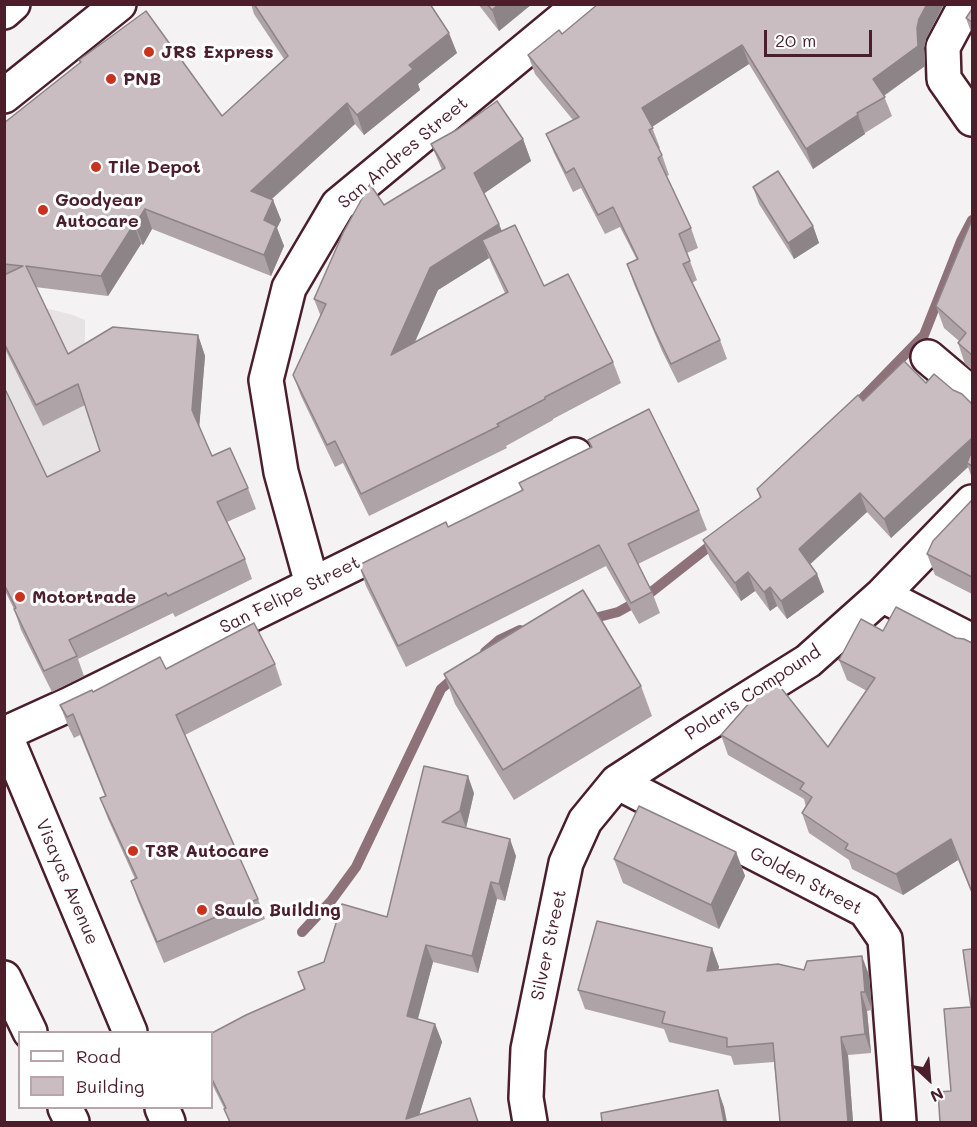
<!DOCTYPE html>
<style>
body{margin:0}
#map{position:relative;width:977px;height:1127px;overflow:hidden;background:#f4f2f2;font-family:Mali,sans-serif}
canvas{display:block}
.frame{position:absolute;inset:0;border:6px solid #4a1f2b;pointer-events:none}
.legend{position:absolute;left:18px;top:1031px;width:195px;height:78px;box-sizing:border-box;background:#fff;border:2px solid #b7a5aa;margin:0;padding:8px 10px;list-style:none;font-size:18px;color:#4a1f2b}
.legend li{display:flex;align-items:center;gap:12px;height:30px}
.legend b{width:30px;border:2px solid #b7a5aa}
.north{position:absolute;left:899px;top:1049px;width:60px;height:60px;-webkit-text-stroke:4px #fff;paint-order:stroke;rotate:154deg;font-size:16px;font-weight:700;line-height:24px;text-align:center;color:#4a1f2b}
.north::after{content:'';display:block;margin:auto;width:21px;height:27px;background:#4a1f2b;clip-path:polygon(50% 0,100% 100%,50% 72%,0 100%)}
.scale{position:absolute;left:764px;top:30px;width:108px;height:27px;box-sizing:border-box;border:3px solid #4a1f2b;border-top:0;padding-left:8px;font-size:18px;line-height:21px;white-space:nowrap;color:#4a1f2b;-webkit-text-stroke:4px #fff;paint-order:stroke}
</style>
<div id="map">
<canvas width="977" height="1127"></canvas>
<div class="frame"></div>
<ul class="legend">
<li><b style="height:8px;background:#fff"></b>Road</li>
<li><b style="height:16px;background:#cabdc1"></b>Building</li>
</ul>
<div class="north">N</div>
<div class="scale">20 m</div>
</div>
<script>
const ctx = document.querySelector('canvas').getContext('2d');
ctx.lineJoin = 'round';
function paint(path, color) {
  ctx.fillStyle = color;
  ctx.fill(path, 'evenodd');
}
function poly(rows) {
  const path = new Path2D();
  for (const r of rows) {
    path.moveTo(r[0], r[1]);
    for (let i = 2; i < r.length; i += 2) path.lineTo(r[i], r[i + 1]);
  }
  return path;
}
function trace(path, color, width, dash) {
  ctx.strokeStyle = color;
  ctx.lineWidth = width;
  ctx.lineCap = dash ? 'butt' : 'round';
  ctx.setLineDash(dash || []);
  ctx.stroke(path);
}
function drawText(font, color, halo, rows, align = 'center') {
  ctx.font = font + ' Mali,sans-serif';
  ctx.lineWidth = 6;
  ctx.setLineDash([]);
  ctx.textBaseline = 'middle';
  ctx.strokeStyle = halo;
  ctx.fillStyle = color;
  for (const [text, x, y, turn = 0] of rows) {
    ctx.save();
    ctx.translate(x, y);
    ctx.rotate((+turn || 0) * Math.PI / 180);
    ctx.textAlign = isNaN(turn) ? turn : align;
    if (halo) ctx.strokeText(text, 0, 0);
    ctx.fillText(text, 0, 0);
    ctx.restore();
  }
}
const built = poly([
 [5,298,73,315,85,320,85,341,79,369,73,378,108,466,5,514]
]);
const stream = poly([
 [852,409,924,335,961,241,972,220],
 [585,620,587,620,618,612,645,597,716,541],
 [485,652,499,640,520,630],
 [302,932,331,901,356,867,441,689,457,675]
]);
const street = poly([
 [966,4,943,47,944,79,972,119],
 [928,357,972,394],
 [312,584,281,472,266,380,289,288,338,205,581,4],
 [882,595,972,641],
 [4,734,70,704,575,455],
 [617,782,865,910,885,939,899,1122],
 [530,1122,526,1098,528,1049,566,863,585,821,617,782,691,734,808,661,882,595,972,502]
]);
const secondary = poly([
 [4,732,130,1032],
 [4,978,30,1032],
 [65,1108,72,1122],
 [162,1108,168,1122]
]);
const primary = poly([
 [4,12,13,4],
 [4,96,119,4]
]);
const wall = poly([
 [251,4,430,4,457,53,418,84,420,90,364,135,355,124,272,199,273,200,281,220,277,228,284,246,271,276,152,229,143,245,141,244,108,296,35,287,68,354,198,335,205,356,199,427,212,456,248,488,256,509,227,522,245,559,252,579,175,617,173,613,78,659,84,676,52,692,21,630,14,609,4,589,4,392,47,477,100,451,85,405,43,426,5,349,4,123,80,63,79,60,222,116,284,59,254,14],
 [478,4,532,4,499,31],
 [972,9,972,35,966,18],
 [562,34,926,39,924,48,925,66,884,96,892,116,865,133,865,134,813,169,749,64,652,127,660,148,659,148,662,155,669,175,667,176,691,228,698,248,687,253,697,280,692,283,720,340,727,359,678,383,662,351,634,284,627,264,637,260,620,227,605,234,581,188,573,192,554,153,546,134,573,120,535,74,528,55],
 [523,139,531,161,484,193,502,231,544,286,613,362,621,383,553,419,553,420,506,446,507,448,369,516,343,463,335,467,301,396,293,375,321,317,314,299,384,205,442,170,431,144],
 [489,258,505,293,415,342,438,290],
 [753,187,813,226,819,243,794,259,759,204],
 [972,220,972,370,965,364,958,343,959,341,944,328,936,306],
 [926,383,953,390,972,404,972,478,968,467,891,538,867,512,810,564,817,574,824,592,787,619,777,606,770,611,755,591,741,601,710,559,703,540,760,498,757,489,863,401],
 [588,440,699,510,707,530,638,564,652,592,660,613,639,624,606,566,406,667,366,586,359,565,448,527,522,491,519,483,591,448],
 [972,500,972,594,935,575,927,554],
 [883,631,956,638,972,643,972,894,958,860,903,895,852,869,849,860,809,833,802,813,806,807,804,799,728,755,721,735,828,747,867,691,847,680,839,660],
 [275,664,282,685,185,735,258,899,265,919,164,963,138,901,131,881,135,879,108,819,100,798,105,796,80,735,74,738,68,726,60,705,93,692,166,669],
 [444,674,641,686,652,716,514,800,455,704],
 [424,766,474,793,466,828,516,856,505,901,497,899,478,973,433,962,417,1019,435,1024,442,1042,419,1115,478,1122,229,1122,224,1108,212,1084,212,1033,304,989,298,972,324,962,387,917],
 [736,852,745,876,719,929,623,883,614,859],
 [712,948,719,967,718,970,804,970,869,975,872,1010,867,1011,871,1053,848,1055,853,1122,780,1122,774,1062,734,1065,731,1056,669,1042,664,1029,585,1009,578,990]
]);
const shadedWall = poly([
 [499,4,532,4,499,31,492,10],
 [927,4,944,4,926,39,924,48,925,66,880,98,873,79,917,28,919,19],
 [449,33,457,53,418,84,420,90,364,135,357,115,409,65],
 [742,45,749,64,650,128,642,108],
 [347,103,355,124,258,211,251,191],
 [858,115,865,134,813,169,806,149],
 [523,139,531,161,482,195,474,173],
 [273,200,281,220,277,228,284,246,271,276,264,255,264,220],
 [145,209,152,229,143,245,135,225],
 [134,224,141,244,108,296,101,276],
 [499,224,507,246,482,240,489,258,438,290,399,377,391,355,430,268],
 [813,226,819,243,794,259,788,243],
 [198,335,205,356,199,430,192,410],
 [972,438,972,463,967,463,968,467,891,538,884,519],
 [860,493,867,512,806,568,799,549],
 [748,572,755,591,741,601,735,583],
 [817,574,824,592,787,619,781,601],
 [770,587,777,606,770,611,764,592],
 [468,776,474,793,466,828,460,811],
 [510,839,516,856,505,901,499,884],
 [951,839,958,860,903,895,896,874],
 [736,852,745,876,719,929,711,905],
 [491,882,497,899,478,973,472,956],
 [426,945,433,962,414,1034,407,1016],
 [712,948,719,967,713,989,707,971],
 [862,956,869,975,872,1010,865,992],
 [861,992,867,1011,871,1053,865,1034],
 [435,1024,442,1042,417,1122,406,1119],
 [841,1037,848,1055,853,1122,848,1122],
 [718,1090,724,1107,727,1122,724,1122]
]);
const building = poly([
 [254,4,430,4,449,33,409,65,413,69,357,115,347,103,251,191,273,200,264,220,276,226,264,255,145,209,135,225,134,224,101,276,26,266,68,354,113,327,198,335,192,410,212,456,230,448,248,488,217,502,245,559,168,596,166,593,69,640,77,656,44,671,14,609,16,608,4,584,4,392,6,391,47,477,100,451,78,384,36,405,4,343,4,275,23,266,4,264,4,123,81,62,79,60,146,11,222,116,288,56,254,4],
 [487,4,499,4,492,10,487,4],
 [598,4,927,4,919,19,917,28,918,46,873,79,885,97,857,113,858,115,806,149,742,45,642,108,653,128,649,130,662,155,658,158,691,228,679,234,690,261,683,264,720,340,671,364,655,331,627,264,638,259,613,207,598,215,574,168,566,173,546,134,579,117,528,55,559,30,562,34,598,4],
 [972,9,972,22,966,18,972,9],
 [497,101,523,139,474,173,499,224,430,268,391,355,508,292,482,240,515,225,544,286,568,274,613,362,545,397,545,399,497,424,499,426,361,494,335,441,327,445,293,375,326,304,314,299,343,233,370,184,384,205,445,168,431,144,458,129,497,101],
 [778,171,813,226,788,243,753,187,778,171],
 [972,220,972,355,958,343,966,333,936,306,957,255,972,220],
 [904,361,926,383,934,374,953,390,962,394,972,404,972,438,884,519,860,493,799,549,817,574,781,601,770,587,764,592,748,572,735,583,703,540,761,497,757,489,858,395,863,401,904,361],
 [649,409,699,510,628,544,652,592,631,603,599,545,398,646,359,565,446,522,448,527,523,490,519,483,592,447,588,440,649,409],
 [970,455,972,455,972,466,967,463,970,455],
 [972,500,972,577,927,554,933,541,972,500],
 [583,590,641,686,503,770,444,674,583,590],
 [896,607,956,638,964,639,972,643,972,892,951,839,896,874,845,849,848,844,802,813,812,797,800,789,804,783,721,735,765,685,774,679,828,747,875,678,839,660,861,619,883,631,896,607],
 [254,623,275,664,176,715,258,899,157,942,131,881,137,878,100,798,106,796,73,714,67,717,60,705,92,690,93,692,160,657,166,669,254,623],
 [424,766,468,776,460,811,442,822,510,839,499,884,491,882,472,956,426,945,407,1016,435,1024,406,1119,470,1098,478,1122,230,1122,224,1109,226,1108,212,1079,212,1033,246,1015,305,989,298,972,324,962,342,904,387,917,424,766],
 [639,806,736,852,711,905,614,859,639,806],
 [597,921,712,948,707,971,778,964,804,970,807,961,862,956,865,992,861,992,865,1034,841,1037,848,1122,780,1122,773,1043,727,1047,727,1038,662,1023,665,1012,578,990,597,921],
 [972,949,972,1122,940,1122,938,1092,951,1091,944,1009,971,1007,963,950,972,949],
 [718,1090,724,1122,602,1122,601,1113,718,1090]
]);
const markers = [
 [149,52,6,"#c8321e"],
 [111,79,6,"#c8321e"],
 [96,167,6,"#c8321e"],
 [43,210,6,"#c8321e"],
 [20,597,6,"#c8321e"],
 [133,851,6,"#c8321e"],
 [202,910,6,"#c8321e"]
];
const poiNames = [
 ["JRS Express",161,52],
 ["PNB",123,79],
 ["Tile Depot",108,167],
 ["Goodyear",55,200],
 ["Autocare",55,221],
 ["Motortrade",32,597],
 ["T3R Autocare",145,851],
 ["Saulo Building",214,910]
];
const streetNames = [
 ["San Andres Street",403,153,-40],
 ["San Felipe Street",290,595,-26],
 ["Polaris Compound",753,693,-33],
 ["Golden Street",806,881,28],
 ["Visayas Avenue",67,882,67],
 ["Silver Street",549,945,-78]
];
paint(built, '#e7e2e3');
trace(stream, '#8d727a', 10);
trace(street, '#4a1f2b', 38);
trace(secondary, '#4a1f2b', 38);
trace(primary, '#4a1f2b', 38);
trace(street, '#fff', 33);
trace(secondary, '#fff', 33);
trace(primary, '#fff', 33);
paint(wall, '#aea3a6');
paint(shadedWall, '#8d8487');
paint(building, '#cabdc1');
trace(building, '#8d8487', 1.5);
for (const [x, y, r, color] of markers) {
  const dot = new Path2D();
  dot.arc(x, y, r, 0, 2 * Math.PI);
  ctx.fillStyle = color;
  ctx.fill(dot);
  trace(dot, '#fff', 2);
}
drawText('bold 18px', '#4a1f2b', '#fff', poiNames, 'left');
drawText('18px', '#4a1f2b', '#fff', streetNames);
</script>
